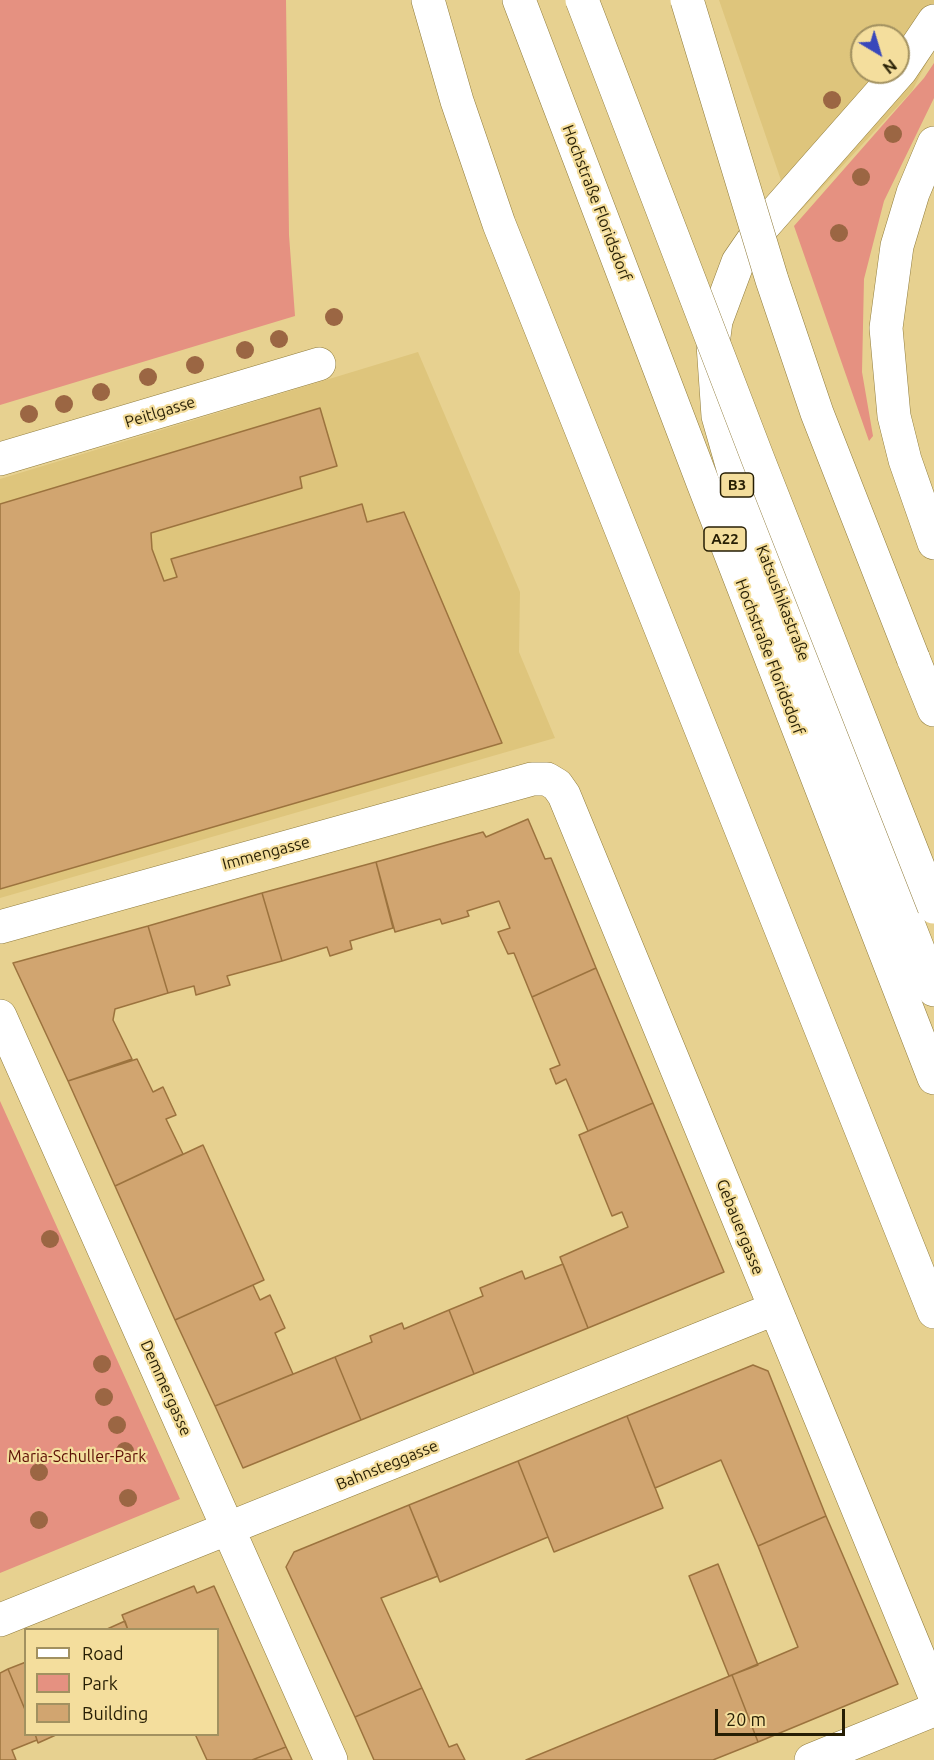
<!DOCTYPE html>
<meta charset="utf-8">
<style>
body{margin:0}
#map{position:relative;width:934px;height:1760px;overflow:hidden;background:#e7d190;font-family:Ubuntu,sans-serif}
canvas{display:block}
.legend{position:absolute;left:24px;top:1628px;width:195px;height:108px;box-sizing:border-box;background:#f4de9d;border:2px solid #a29160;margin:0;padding:8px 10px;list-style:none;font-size:18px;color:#261e04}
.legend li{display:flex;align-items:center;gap:12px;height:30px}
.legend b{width:30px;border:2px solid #a29160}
.north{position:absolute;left:850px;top:24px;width:60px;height:60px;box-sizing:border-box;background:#f4de9d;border:2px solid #a29160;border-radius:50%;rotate:142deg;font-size:16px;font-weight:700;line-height:24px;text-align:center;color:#261e04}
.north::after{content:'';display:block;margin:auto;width:21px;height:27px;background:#3948bb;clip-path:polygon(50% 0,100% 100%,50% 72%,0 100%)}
.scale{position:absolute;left:715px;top:1709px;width:130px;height:27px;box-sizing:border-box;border:3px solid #261e04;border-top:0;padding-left:8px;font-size:18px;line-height:21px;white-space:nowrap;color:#261e04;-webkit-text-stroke:4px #f4de9d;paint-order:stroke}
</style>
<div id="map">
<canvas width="934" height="1760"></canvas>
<ul class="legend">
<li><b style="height:8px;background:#fff"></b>Road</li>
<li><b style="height:16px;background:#e59181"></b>Park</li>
<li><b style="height:16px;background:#d1a570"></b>Building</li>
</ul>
<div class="north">N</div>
<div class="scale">20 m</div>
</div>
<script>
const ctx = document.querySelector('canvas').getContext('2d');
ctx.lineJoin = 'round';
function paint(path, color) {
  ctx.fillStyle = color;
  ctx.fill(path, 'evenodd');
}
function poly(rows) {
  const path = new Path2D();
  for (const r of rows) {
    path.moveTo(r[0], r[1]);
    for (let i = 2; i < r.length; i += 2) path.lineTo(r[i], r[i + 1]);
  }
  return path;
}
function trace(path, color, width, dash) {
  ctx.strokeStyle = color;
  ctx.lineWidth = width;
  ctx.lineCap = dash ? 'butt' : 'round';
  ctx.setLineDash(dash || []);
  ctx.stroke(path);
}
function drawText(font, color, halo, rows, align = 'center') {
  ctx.font = font + ' Ubuntu,sans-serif';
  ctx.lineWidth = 4.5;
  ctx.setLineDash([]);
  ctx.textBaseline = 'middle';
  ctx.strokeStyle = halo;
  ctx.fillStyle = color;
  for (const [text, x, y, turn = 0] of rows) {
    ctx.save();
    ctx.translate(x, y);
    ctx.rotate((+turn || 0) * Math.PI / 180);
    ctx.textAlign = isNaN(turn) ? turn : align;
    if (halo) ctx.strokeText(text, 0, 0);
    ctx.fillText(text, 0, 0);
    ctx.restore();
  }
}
const built = poly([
 [719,0,934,0,934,49,912,91,794,218],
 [862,36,898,36,898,72,862,72],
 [418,352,520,592,519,652,555,738,0,898,0,479]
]);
const green = poly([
 [0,0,286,0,289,235,295,316,0,405],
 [934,63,934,98,884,201,864,279,862,372,873,436,869,441,794,226,924,78],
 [0,1101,180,1499,0,1573]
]);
const building = poly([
 [320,408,337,466,300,477,302,488,151,533,152,549,164,581,177,577,171,559,362,504,367,522,404,512,502,743,0,889,0,504,320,408],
 [528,819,545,859,551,858,596,968,532,997,514,953,508,954,498,932,510,928,499,901,467,911,469,916,442,924,440,919,395,932,376,862,483,832,486,837,528,819],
 [376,862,393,928,350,941,352,949,330,956,327,947,282,961,262,893,376,862],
 [262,893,282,961,227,976,230,985,196,995,194,986,168,993,148,926,262,893],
 [148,926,168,993,115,1009,113,1020,132,1059,68,1081,13,963,148,926],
 [596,968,653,1103,588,1131,566,1079,556,1084,550,1069,560,1065,532,997,596,968],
 [137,1059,153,1092,163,1087,176,1115,166,1119,183,1154,115,1186,68,1081,137,1059],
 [653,1103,724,1272,588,1328,560,1257,628,1227,622,1212,612,1216,579,1135,653,1103],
 [203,1145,264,1280,175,1320,115,1186,203,1145],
 [563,1264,588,1328,474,1374,449,1310,483,1296,480,1288,522,1271,525,1279,563,1264],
 [253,1285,260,1300,270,1295,285,1328,275,1333,293,1374,215,1406,175,1320,253,1285],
 [449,1310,474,1374,361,1420,335,1357,372,1342,370,1336,402,1323,404,1329,449,1310],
 [335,1357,361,1420,243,1468,215,1406,335,1357],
 [753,1365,768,1371,826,1516,758,1546,721,1460,655,1488,627,1416,753,1365],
 [627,1416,663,1508,554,1552,518,1461,627,1416],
 [518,1461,548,1537,440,1582,409,1505,518,1461],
 [409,1505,438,1576,381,1598,422,1688,355,1717,286,1567,294,1552,409,1505],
 [826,1516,898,1684,758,1742,732,1675,798,1647,758,1546,826,1516],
 [718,1564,758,1665,729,1676,689,1576,718,1564],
 [194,1586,197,1593,214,1586,286,1747,252,1760,207,1760,195,1734,218,1734,218,1630,128,1630,122,1615,194,1586],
 [125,1621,128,1630,105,1630,125,1621],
 [26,1662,26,1712,8,1669,26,1662],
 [8,1669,26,1712,26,1734,35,1734,37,1740,12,1750,16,1760,0,1760,0,1673,8,1669],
 [732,1675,758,1742,713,1760,526,1760,732,1675],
 [422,1688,449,1747,457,1744,465,1760,374,1760,355,1717,422,1688],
 [35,1734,58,1734,38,1743,35,1734],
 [286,1747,292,1760,252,1760,286,1747]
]);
const minor = poly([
 [0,459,319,364],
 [0,927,532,779,547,779,557,785,564,795,934,1694],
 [0,1016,331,1760],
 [0,1620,774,1309],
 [811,1760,934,1710]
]);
const major = poly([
 [934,21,901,70,760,230,738,262,716,321,713,344,718,416,740,493,934,990],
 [934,143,913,193,897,246,886,328,894,416,905,460,934,543]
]);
const highway = poly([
 [428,0,457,101,499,224,934,1312],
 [519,0,703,483,934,1078],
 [913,658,934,710]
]);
const highwayBridge = poly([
 [582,0,758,459,934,907],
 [687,0,772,280,817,413,913,658]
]);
const trees = [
 [832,100],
 [893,134],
 [861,177],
 [839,233],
 [334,317],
 [279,339],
 [245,350],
 [195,365],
 [148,377],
 [101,392],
 [64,404],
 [29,414],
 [50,1239],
 [102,1364],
 [104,1397],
 [117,1425],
 [125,1451],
 [39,1472],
 [128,1498],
 [39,1520]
];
const shields = [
 [737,485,33],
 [725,539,42]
];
const shieldNames = [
 ["B3",737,485],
 ["A22",725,539]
];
const streetNames = [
 ["Hochstraße Floridsdorf",597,203,69],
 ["Peitlgasse",160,412,-17],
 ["Katsushikastraße",783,603,69],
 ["Hochstraße Floridsdorf",770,657,69],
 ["Immengasse",266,853,-15],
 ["Gebauergasse",740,1227,68],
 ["Demmergasse",166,1388,66],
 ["Bahnsteggasse",387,1465,-22]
];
const parkNames = [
 ["Maria-Schuller-Park",77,1457]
];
paint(built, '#dec57c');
paint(green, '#e59181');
paint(building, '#d1a570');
trace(building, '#9c733e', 1.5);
trace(minor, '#907c3c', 34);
trace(major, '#907c3c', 34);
trace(highway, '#907c3c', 34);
trace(minor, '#fff', 33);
trace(major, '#fff', 33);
trace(highway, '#fff', 33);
trace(highwayBridge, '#907c3c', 34, []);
trace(highwayBridge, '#fff', 33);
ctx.fillStyle = '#9b6643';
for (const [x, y] of trees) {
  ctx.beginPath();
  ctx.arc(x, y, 9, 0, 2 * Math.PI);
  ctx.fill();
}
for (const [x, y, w] of shields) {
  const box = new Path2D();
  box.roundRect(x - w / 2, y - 12, w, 24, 4.5);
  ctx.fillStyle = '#f4de9d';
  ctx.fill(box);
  trace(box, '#261e04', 1.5);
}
drawText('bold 15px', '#261e04', null, shieldNames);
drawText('16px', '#261e04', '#f4de9d', streetNames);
drawText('16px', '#5c0e04', '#f4de9d', parkNames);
</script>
